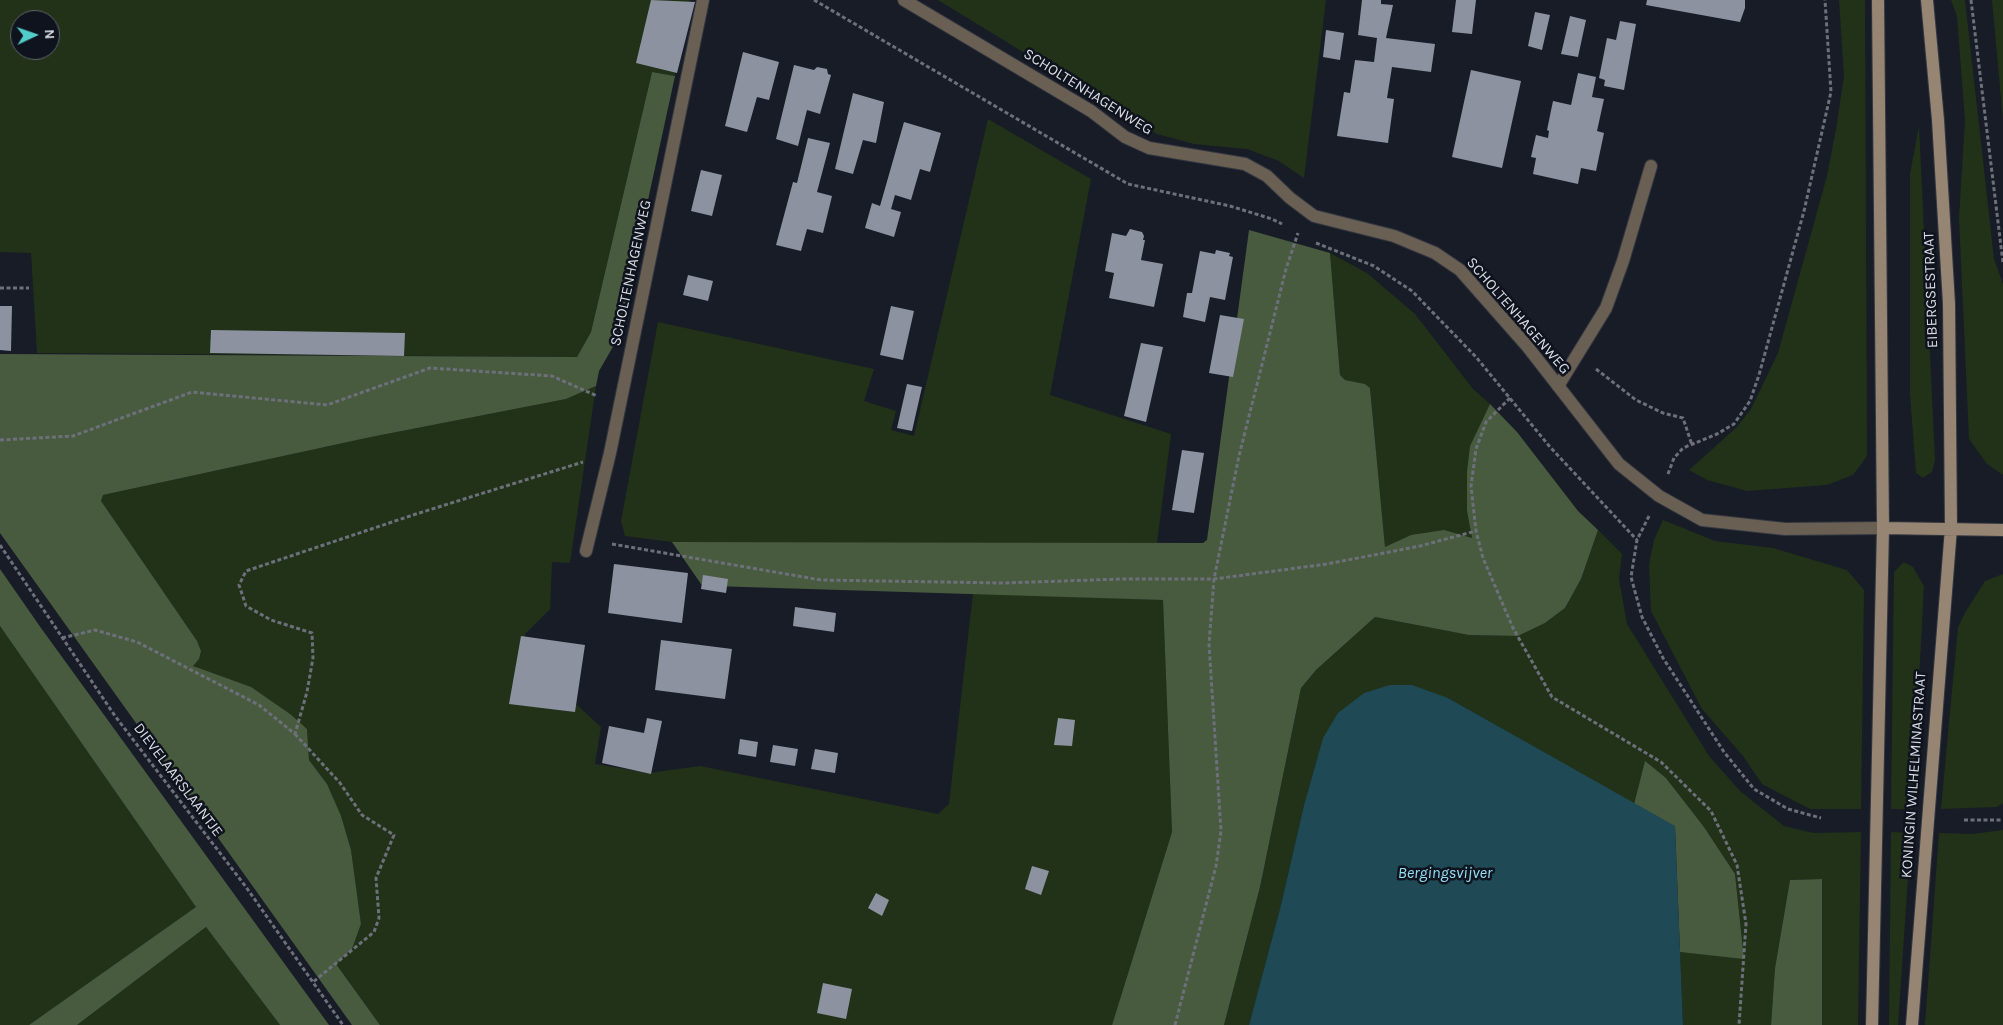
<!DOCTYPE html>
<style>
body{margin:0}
#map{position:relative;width:2003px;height:1025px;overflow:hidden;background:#181c27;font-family:Karla,sans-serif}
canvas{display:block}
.north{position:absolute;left:10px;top:10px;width:50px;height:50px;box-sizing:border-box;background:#0f131d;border:1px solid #5f636c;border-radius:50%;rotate:87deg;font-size:14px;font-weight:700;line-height:20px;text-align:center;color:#d8dbe3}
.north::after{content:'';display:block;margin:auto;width:18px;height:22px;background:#53cdcb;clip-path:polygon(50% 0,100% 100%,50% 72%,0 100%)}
</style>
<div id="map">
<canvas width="2003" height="1025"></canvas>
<div class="north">N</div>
</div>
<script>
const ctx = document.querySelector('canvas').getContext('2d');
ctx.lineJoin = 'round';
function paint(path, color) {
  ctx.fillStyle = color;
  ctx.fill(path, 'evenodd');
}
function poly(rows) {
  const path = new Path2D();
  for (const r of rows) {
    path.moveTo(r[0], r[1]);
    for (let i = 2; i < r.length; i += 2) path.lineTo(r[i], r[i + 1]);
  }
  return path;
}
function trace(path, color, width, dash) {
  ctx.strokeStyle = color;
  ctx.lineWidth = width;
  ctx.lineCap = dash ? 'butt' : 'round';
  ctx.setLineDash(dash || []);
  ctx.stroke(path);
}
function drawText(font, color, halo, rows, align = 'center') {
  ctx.font = font + ' Karla,sans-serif';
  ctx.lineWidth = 5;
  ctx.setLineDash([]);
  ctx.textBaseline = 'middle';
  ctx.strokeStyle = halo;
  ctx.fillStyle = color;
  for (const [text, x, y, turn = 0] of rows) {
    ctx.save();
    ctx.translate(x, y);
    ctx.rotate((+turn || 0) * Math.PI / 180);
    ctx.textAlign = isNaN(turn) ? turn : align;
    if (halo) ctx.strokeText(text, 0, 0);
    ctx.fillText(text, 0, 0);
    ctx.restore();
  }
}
const green = poly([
 [0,0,690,0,675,76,652,72,591,332,577,357,37,353,31,253,0,252],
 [20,20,50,20,50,50,20,50],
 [938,0,1326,0,1304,178,1279,161,1247,149,1194,144,1157,134],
 [1839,0,1865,0,1867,456,1853,475,1827,485,1747,491,1707,480,1689,470,1737,427,1751,409,1778,353,1827,176,1836,129,1844,76],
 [1951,0,1965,0,1994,259,2003,284,2003,475,1987,464,1969,439,1959,218,1965,120,1957,16],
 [1992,0,2003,0,2003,120],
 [988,119,1091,179,1050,395,1171,434,1157,543,672,542,625,536,621,521,658,322,874,369,864,401,896,411,891,430,914,436],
 [1919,126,1935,460,1932,472,1923,478,1916,473,1910,394,1910,174],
 [1330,253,1367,273,1415,314,1473,389,1490,404,1470,446,1467,511,1472,538,1411,535,1385,548,1370,388,1365,384,1345,380,1340,375],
 [596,386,570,563,552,562,550,609,525,634,524,704,577,705,601,727,595,764,649,773,700,766,938,814,949,804,973,593,1163,600,1172,832,1112,1025,380,1025,336,964,352,949,361,924,351,850,327,784,309,760,307,729,192,665,101,501,103,495,371,437,566,399],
 [1663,520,1715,541,1773,548,1847,570,1864,590,1861,809,1810,809,1762,784,1743,756,1702,709,1651,611,1649,565,1654,540],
 [1598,530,1622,554,1619,579,1627,624,1709,756,1740,791,1784,826,1813,833,1861,832,1858,1025,1822,1025,1821,879,1790,880,1775,968,1771,1025,1683,1025,1680,952,1744,958,1735,874,1704,827,1666,778,1645,762,1634,804,1448,698,1323,738,1304,805,1281,905,1249,1025,1224,1025,1260,887,1301,688,1316,670,1375,617,1469,635,1518,636,1545,623,1565,608,1581,579],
 [1904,562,1913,567,1924,586,1912,809,1891,809,1894,572],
 [2003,574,2003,803,1997,807,1941,809,1958,627,1966,611,1985,581],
 [0,626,197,907,29,1025,0,1025],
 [2003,830,2003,1025,1925,1025,1939,833,1972,834],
 [1891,832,1911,833,1898,1025,1889,1025],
 [206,927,280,1025,77,1025]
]);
const forest = poly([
 [652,72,675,76,618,338,599,371,596,386,566,399,371,437,103,495,101,501,197,641,201,651,199,659,193,666,251,687,290,714,307,729,309,760,327,784,341,816,351,850,361,924,352,949,336,964,380,1025,352,1025,0,533,0,354,577,357,591,332],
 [1249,230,1330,253,1340,375,1345,380,1365,384,1370,388,1385,547,1411,535,1444,530,1472,538,1467,511,1467,472,1470,446,1490,404,1517,432,1578,511,1598,530,1581,579,1565,608,1545,623,1518,636,1469,635,1375,617,1316,670,1301,688,1260,887,1224,1025,1112,1025,1172,832,1163,600,712,586,701,584,672,542,1203,543,1207,540],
 [0,569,41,628,329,1025,280,1025,206,927,77,1025,29,1025,196,907,0,626],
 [1645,761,1666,778,1704,827,1735,874,1744,959,1680,952,1675,827,1634,804],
 [1822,879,1822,1025,1771,1025,1775,968,1790,880]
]);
const water = poly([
 [1390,685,1412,685,1448,698,1675,826,1683,1025,1249,1025,1281,905,1304,805,1323,738,1338,713,1364,693]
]);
const building = poly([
 [651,0,695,2,677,73,636,63],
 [1362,0,1381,0,1381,4,1393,5,1386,38,1435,44,1431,72,1392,67,1387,98,1394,99,1388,143,1337,136,1344,92,1350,93,1355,60,1374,62,1377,38,1358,35],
 [1456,0,1476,0,1472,34,1452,32],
 [1647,0,1745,0,1745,8,1740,22,1646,5],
 [1535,12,1550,15,1542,50,1528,46],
 [1570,16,1586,20,1578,57,1561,54],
 [1620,21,1636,24,1624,90,1604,86,1605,80,1599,78,1607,38,1616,40],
 [1326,30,1344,33,1340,60,1323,57],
 [743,52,779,62,769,100,757,97,747,132,725,126],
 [794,65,814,70,817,67,827,69,828,74,831,75,820,114,807,110,798,146,776,139],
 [1471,70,1521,81,1502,168,1452,157],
 [1578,73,1596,77,1592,97,1604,99,1597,131,1604,133,1596,171,1581,168,1578,184,1533,174,1536,158,1531,157,1536,135,1548,138,1549,131,1547,130,1553,101,1571,105],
 [853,93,884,102,876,143,863,140,853,174,835,169],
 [904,122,941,133,930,172,920,169,911,200,895,195,891,209,901,212,894,237,865,228,872,203,880,206],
 [808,138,830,143,817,192,832,196,823,233,807,229,801,251,776,245,793,182,797,183],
 [701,170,722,175,712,216,691,211],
 [1130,229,1142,232,1144,236,1143,240,1145,240,1141,260,1163,264,1154,307,1109,298,1114,273,1105,271,1112,233,1126,236],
 [1216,250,1230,253,1229,256,1233,257,1225,300,1210,297,1205,322,1183,317,1187,293,1192,293,1200,251,1215,254],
 [688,275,713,281,708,301,683,295],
 [0,306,12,306,11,351,0,350],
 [891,306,914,311,903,360,880,355],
 [1220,315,1244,319,1233,377,1209,373],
 [211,330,405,333,404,356,210,353],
 [1141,343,1163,347,1146,422,1124,416],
 [907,384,922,387,912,431,897,428],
 [1182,450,1204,453,1194,513,1172,510],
 [614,564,688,573,682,623,608,613],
 [703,575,728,579,726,593,701,589],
 [795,607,836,613,834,632,793,626],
 [521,636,585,645,575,712,509,704],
 [661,640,732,649,725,699,655,690],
 [647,718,662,721,651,774,602,763,609,726,644,733],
 [1058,718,1075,720,1072,746,1054,745],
 [740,739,758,742,756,757,738,754],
 [773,745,798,749,795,766,770,762],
 [815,749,838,753,835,773,811,769],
 [1032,866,1049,871,1041,895,1025,889],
 [876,893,889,900,882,916,868,908],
 [823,983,852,989,846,1019,817,1013]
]);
const path = poly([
 [814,0,1128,184,1230,206,1272,219,1282,224],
 [1971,0,2003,263],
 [1316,243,1374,266,1412,291,1476,357,1550,447,1637,540],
 [0,288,29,288],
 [1596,369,1636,400,1663,413,1683,418,1692,445],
 [1510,398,1486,422,1476,449,1471,486,1476,531,1483,558,1513,628,1552,697,1661,762,1711,811,1737,865,1746,924,1739,1025],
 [0,440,73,436,192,392,327,405,430,368,552,376,597,396],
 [1668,474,1674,458,1683,448,1717,434,1734,424,1750,401,1759,375,1804,211,1831,92,1825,0],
 [1649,516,1637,540,1631,577,1642,617,1663,658,1724,752,1754,789,1788,809,1821,818],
 [612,544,821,580,1004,583,1121,579,1214,579,1327,564,1420,546,1476,531],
 [0,545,115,716,246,887,343,1025],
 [62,638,95,630,137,642,259,705,295,734,307,692,313,658,312,633,271,620,246,606,239,585,246,571,416,514,583,462],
 [295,734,340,783,362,815,394,835,376,878,379,918,374,932,313,982],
 [1964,820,2003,820],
 [1175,1025,1216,866,1221,831,1209,644,1214,579,1239,456,1286,269,1298,233]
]);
const lane = poly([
 [1558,386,1606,308,1623,261,1651,166],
 [586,551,610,453,703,0]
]);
const street = poly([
 [904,0,1091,111,1125,137,1149,148,1245,164,1267,176,1290,198,1314,216,1394,236,1435,253,1460,270,1527,346,1619,464,1659,496,1702,520,1785,529,1883,528]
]);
const secondary = poly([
 [1883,528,2003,530],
 [1872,1025,1883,528,1878,0],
 [1912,1025,1951,528,1949,304,1938,120,1927,0]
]);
const streetNames = [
 ["SCHOLTENHAGENWEG",1088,92,32],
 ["SCHOLTENHAGENWEG",631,273,-78],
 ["EIBERGSESTRAAT",1931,290,-92],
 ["SCHOLTENHAGENWEG",1518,316,49],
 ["KONINGIN WILHELMINASTRAAT",1914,775,-86],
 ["DIEVELAARSLAANTJE",178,780,53]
];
const waterNames = [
 ["Bergingsvijver",1445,873]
];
paint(green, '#213218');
paint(forest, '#485b3f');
paint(water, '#1e4955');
paint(building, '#8c92a0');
trace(lane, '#333741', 14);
trace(street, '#333741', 14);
trace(secondary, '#333741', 14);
trace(path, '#6d707a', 3, [4, 2.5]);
trace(lane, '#695f53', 12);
trace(street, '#695f53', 12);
trace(secondary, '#968572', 12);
drawText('15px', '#d8dbe3', '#0f131d', streetNames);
drawText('italic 16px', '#94e0f7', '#0f131d', waterNames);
</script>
